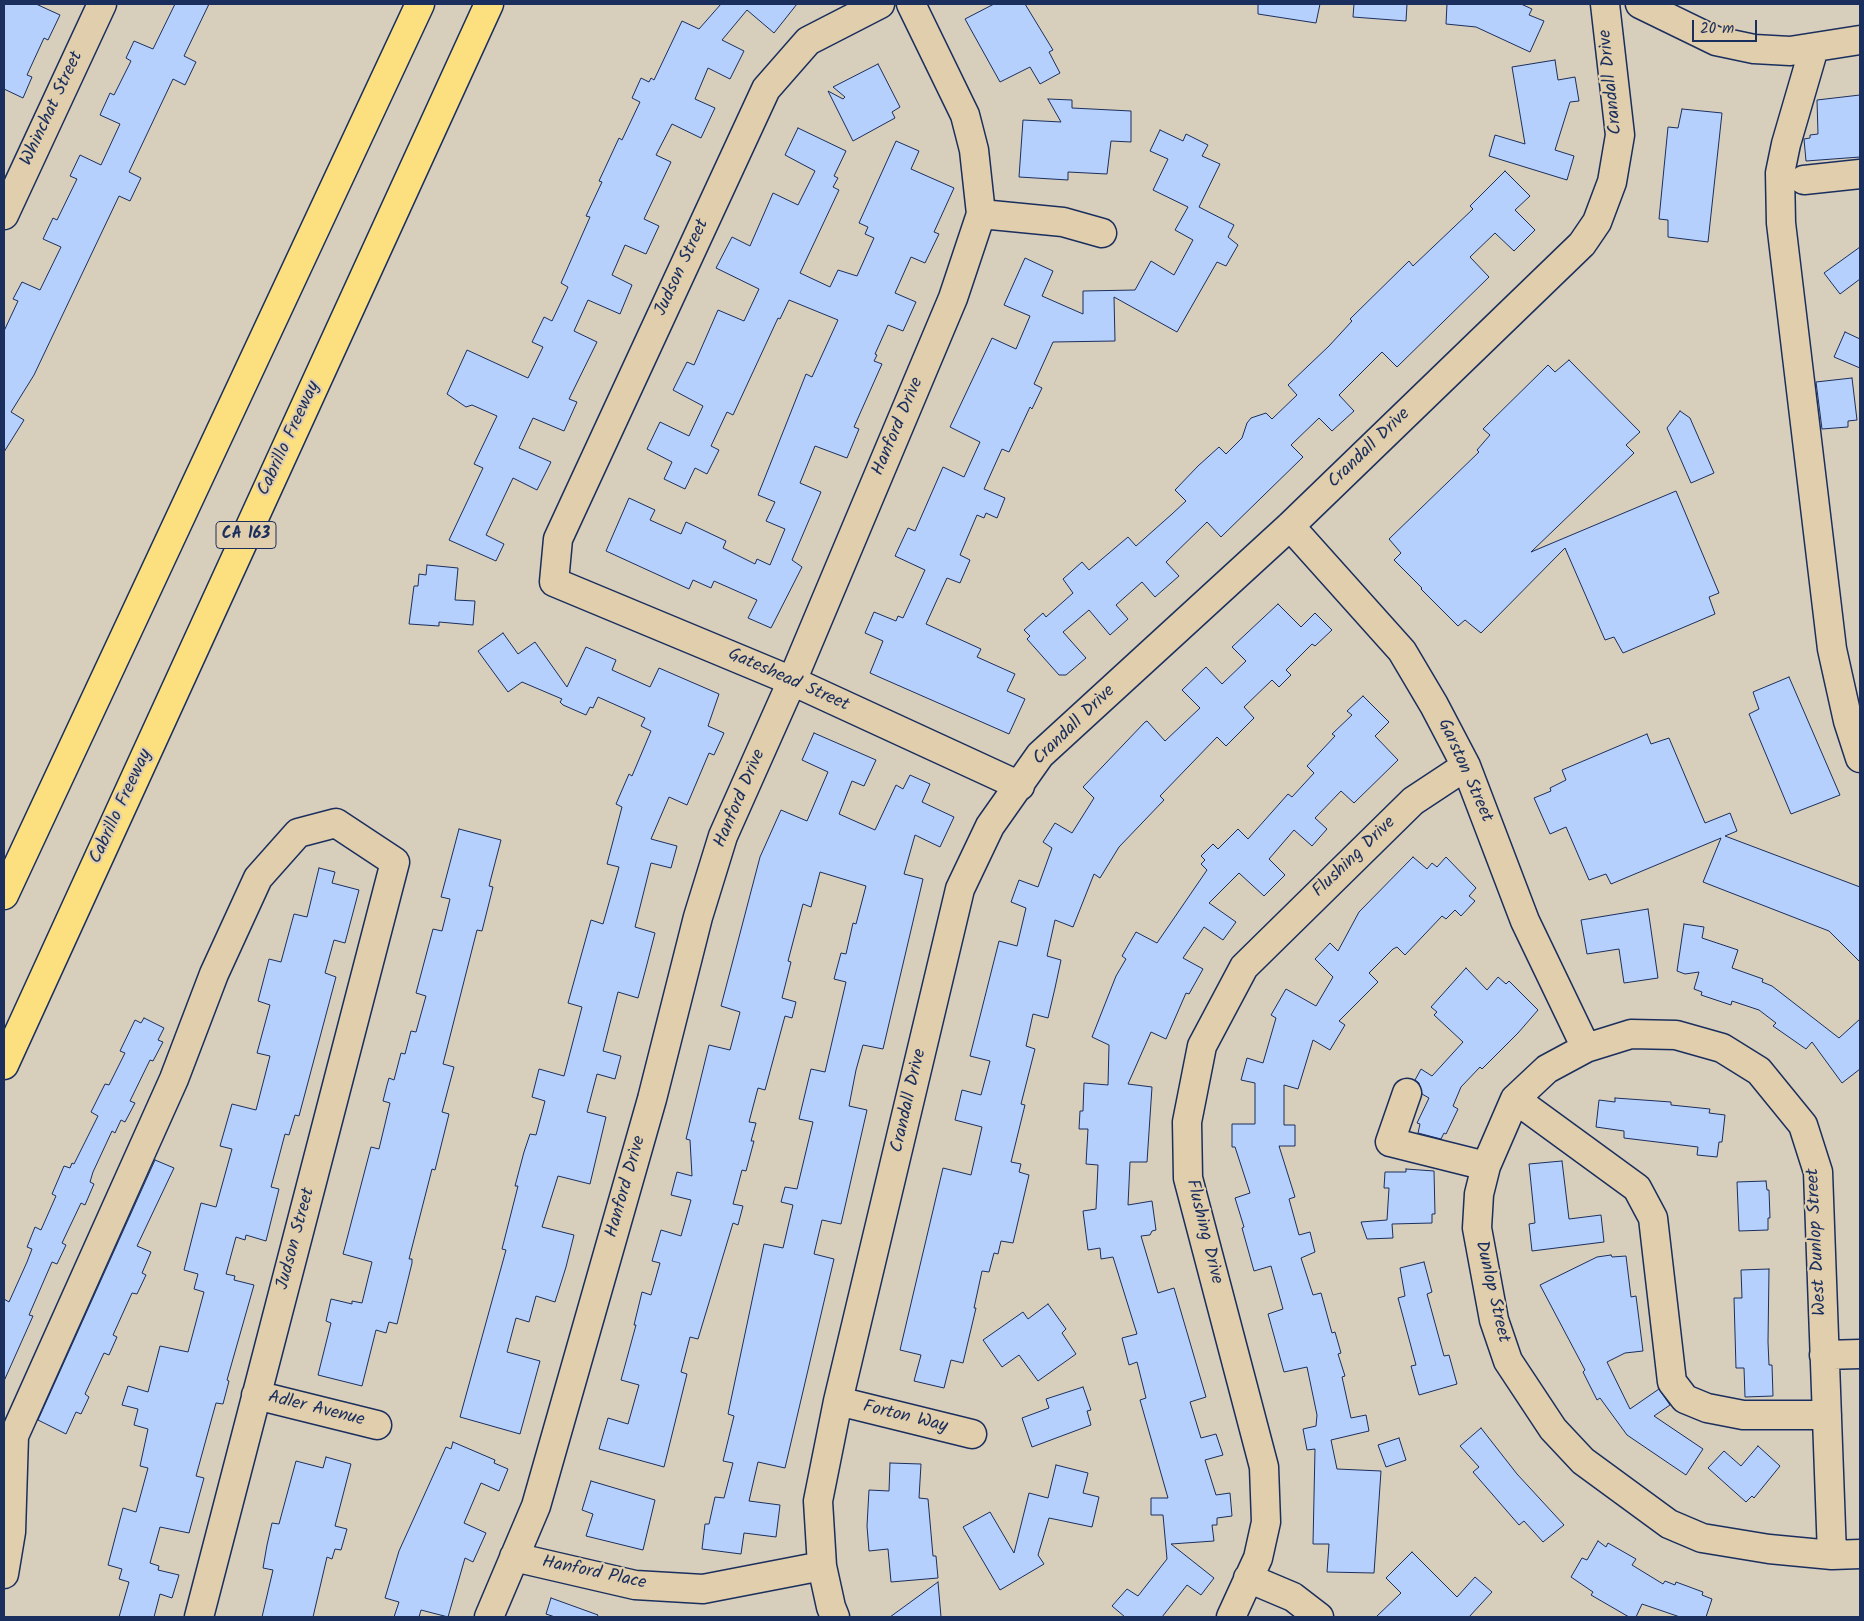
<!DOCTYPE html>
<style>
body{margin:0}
#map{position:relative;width:1864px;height:1621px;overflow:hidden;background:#d7cebc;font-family:Kalam,sans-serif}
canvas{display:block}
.frame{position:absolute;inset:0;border:5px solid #1b2f5e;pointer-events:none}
.scale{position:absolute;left:1692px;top:20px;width:65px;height:22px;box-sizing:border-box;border:2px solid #1b2f5e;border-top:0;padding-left:6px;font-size:15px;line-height:18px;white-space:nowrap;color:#1b2f5e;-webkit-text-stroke:4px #e0ceac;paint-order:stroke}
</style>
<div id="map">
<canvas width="1864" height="1621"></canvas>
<div class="frame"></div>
<div class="scale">20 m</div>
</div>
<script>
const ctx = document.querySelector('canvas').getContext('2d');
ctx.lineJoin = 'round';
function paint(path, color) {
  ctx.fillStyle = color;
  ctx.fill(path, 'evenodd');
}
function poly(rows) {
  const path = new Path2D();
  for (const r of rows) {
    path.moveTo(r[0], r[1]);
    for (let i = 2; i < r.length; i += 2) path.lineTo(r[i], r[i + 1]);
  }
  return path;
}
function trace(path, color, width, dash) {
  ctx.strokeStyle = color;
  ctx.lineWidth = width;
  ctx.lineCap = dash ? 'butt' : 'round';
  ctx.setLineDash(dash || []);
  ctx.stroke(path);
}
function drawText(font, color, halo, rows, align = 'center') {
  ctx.font = font + ' Kalam,sans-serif';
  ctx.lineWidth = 4.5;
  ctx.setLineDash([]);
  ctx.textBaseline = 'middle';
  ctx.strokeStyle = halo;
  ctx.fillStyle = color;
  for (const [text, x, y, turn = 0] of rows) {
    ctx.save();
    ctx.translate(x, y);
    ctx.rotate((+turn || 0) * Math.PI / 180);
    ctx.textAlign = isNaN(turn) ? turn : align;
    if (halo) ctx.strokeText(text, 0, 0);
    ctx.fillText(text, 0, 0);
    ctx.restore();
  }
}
const building = poly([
 [4,4,36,4,60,15,48,40,44,38,27,75,32,77,23,98,4,89,4,4],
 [175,4,209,4,184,56,196,62,185,85,173,79,129,172,141,178,130,201,119,196,34,375,11,412,24,420,4,452,4,331,18,301,13,299,22,282,40,290,61,247,43,239,53,218,57,220,77,179,70,176,80,155,101,165,120,124,100,115,110,93,114,95,131,61,126,58,134,41,153,49,175,4],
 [721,4,797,4,774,33,747,10,722,40,744,51,730,79,708,68,695,99,715,108,701,138,672,124,656,155,671,162,644,219,659,226,646,254,625,245,612,275,632,285,620,314,588,300,574,331,597,342,569,399,577,402,564,431,533,418,519,448,551,462,537,490,513,478,486,535,504,544,496,561,449,540,483,468,474,464,497,416,472,405,466,407,447,394,467,350,528,378,543,347,532,342,544,317,552,321,568,287,561,283,590,217,586,216,602,182,599,181,619,138,622,140,640,102,632,98,641,78,649,82,651,78,654,80,682,21,699,29,721,4],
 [994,4,1025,4,1053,50,1049,52,1060,73,1040,84,1030,67,1000,82,965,19,994,4],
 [1258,4,1320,4,1316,23,1258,14,1258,4],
 [1354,4,1407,4,1406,21,1353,17,1354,4],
 [1447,4,1521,4,1532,9,1529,15,1544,21,1530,52,1476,27,1446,24,1447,4],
 [1555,60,1558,80,1575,77,1579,101,1570,102,1555,150,1574,156,1567,180,1489,156,1495,135,1525,144,1512,67,1555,60],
 [878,64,900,107,892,112,895,118,853,141,828,91,843,99,845,97,833,87,878,64],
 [1860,95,1860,157,1806,161,1804,139,1810,138,1810,135,1818,134,1817,100,1860,95],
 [1048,99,1072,100,1072,108,1131,111,1131,142,1111,141,1107,174,1068,172,1068,180,1019,177,1023,120,1061,122,1048,99],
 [1682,109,1722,113,1708,242,1668,237,1668,220,1659,219,1668,127,1678,128,1682,109],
 [798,128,846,151,834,176,838,178,833,187,839,190,800,273,830,287,838,270,857,276,874,238,865,234,868,227,859,223,896,141,919,151,911,169,954,188,934,232,939,234,925,263,911,257,895,293,916,302,903,331,888,325,875,354,877,355,874,361,882,364,854,427,859,429,847,458,815,446,800,483,821,492,792,560,802,567,771,628,748,618,757,600,714,581,711,588,693,580,689,589,606,551,629,498,655,510,650,520,681,534,686,522,726,541,723,548,755,564,757,559,770,565,785,529,766,521,775,502,758,495,806,374,812,377,838,320,789,300,780,319,778,318,733,415,727,412,711,446,719,450,707,474,695,468,685,489,664,479,672,462,647,449,660,422,689,436,703,406,673,390,687,362,694,365,718,310,744,321,759,289,716,268,732,237,750,246,773,193,798,205,815,171,785,155,798,128],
 [1160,130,1183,141,1186,134,1208,145,1202,156,1220,164,1199,207,1234,225,1228,237,1238,245,1226,266,1217,262,1177,332,1114,297,1115,341,1053,342,1034,384,1042,388,1032,409,1030,407,1009,452,1002,449,984,489,1005,498,997,518,986,513,984,518,977,515,960,555,970,560,960,583,947,578,926,624,981,649,977,657,1015,674,1007,691,1025,699,1009,734,870,673,883,641,865,633,874,612,896,621,898,616,903,618,925,570,895,556,908,528,915,531,943,467,964,477,980,442,950,427,992,338,1016,349,1030,316,1004,305,1025,258,1053,271,1042,296,1083,314,1083,291,1135,290,1151,261,1174,275,1193,240,1175,230,1188,207,1153,190,1168,159,1150,151,1160,130],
 [1505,171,1530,196,1515,210,1535,230,1514,251,1495,233,1470,257,1489,277,1397,367,1382,352,1339,395,1354,411,1332,431,1319,418,1291,445,1303,457,1221,537,1207,522,1166,562,1179,576,1155,597,1142,582,1116,605,1128,619,1110,635,1089,610,1063,632,1086,658,1066,675,1059,675,1027,639,1030,636,1024,630,1043,613,1046,617,1073,593,1063,579,1082,562,1089,570,1128,537,1136,546,1172,514,1186,501,1175,490,1198,466,1219,447,1226,454,1242,438,1247,423,1251,418,1266,413,1272,419,1297,395,1288,385,1329,346,1352,321,1350,319,1409,261,1413,266,1473,209,1470,206,1505,171],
 [1860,247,1860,279,1840,294,1824,273,1860,247],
 [1845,332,1860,339,1860,368,1834,357,1845,332],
 [1569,360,1640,432,1626,445,1634,453,1531,552,1676,491,1719,593,1709,597,1715,614,1623,653,1614,637,1605,640,1565,548,1481,633,1465,620,1458,626,1421,589,1422,588,1394,560,1401,553,1389,539,1479,452,1477,450,1490,435,1483,429,1548,365,1555,372,1569,360],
 [1852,378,1857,420,1848,421,1848,427,1822,429,1816,382,1852,378],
 [1680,411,1690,418,1714,473,1691,483,1667,428,1680,411],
 [427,565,458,568,455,600,475,601,473,625,439,622,439,626,409,624,414,586,418,586,419,574,426,575,427,565],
 [1278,604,1301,627,1315,613,1332,630,1315,646,1312,644,1286,670,1291,675,1279,687,1272,680,1244,707,1254,718,1226,746,1217,737,1160,796,1164,800,1119,847,1100,878,1094,874,1073,927,1055,920,1047,956,1061,960,1055,988,1048,1018,1033,1014,1026,1046,1035,1049,1021,1104,1025,1105,1011,1162,1021,1164,1019,1172,1029,1175,1013,1243,1001,1241,998,1254,994,1253,989,1272,982,1271,974,1308,976,1308,963,1363,951,1360,944,1388,914,1381,921,1355,900,1350,943,1168,971,1175,982,1127,955,1120,962,1090,981,1095,990,1061,970,1056,999,941,1017,946,1026,908,1011,902,1019,880,1038,887,1052,848,1043,842,1055,823,1072,833,1094,798,1083,787,1145,722,1147,721,1165,741,1200,708,1182,690,1206,667,1222,684,1246,661,1232,647,1278,604],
 [503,633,518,654,535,642,567,687,586,647,616,660,612,670,650,687,659,668,719,694,708,726,724,733,714,755,709,753,687,805,669,797,651,839,677,846,671,868,651,863,635,927,655,933,646,968,638,998,618,992,603,1051,621,1056,615,1079,597,1074,587,1112,606,1117,590,1184,558,1176,542,1227,574,1235,566,1267,555,1302,536,1296,529,1322,516,1318,507,1352,540,1361,520,1434,460,1417,506,1250,502,1249,518,1186,515,1186,524,1152,530,1134,536,1135,545,1101,532,1097,539,1069,564,1076,582,1007,568,1003,591,920,603,924,619,867,607,864,622,807,616,804,629,774,632,776,651,731,641,726,645,718,598,697,593,708,590,707,586,715,563,705,560,702,562,699,522,682,508,692,478,651,503,633],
 [1789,677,1840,795,1791,814,1749,714,1759,709,1753,692,1789,677],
 [1363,696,1389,722,1375,736,1398,760,1354,803,1341,791,1315,818,1327,829,1312,846,1294,830,1269,859,1285,875,1264,896,1239,873,1209,903,1236,922,1223,940,1204,927,1183,958,1203,969,1189,994,1186,993,1166,1039,1151,1032,1128,1084,1152,1087,1147,1162,1130,1162,1128,1205,1152,1201,1156,1230,1152,1231,1150,1235,1141,1236,1158,1293,1174,1288,1206,1397,1190,1402,1201,1438,1216,1434,1223,1455,1205,1460,1216,1495,1230,1493,1232,1516,1217,1518,1217,1525,1212,1525,1214,1541,1171,1544,1214,1578,1201,1595,1187,1585,1162,1617,1125,1617,1112,1606,1127,1589,1138,1596,1167,1559,1163,1515,1151,1515,1151,1498,1168,1498,1140,1400,1146,1398,1137,1362,1129,1365,1122,1338,1137,1334,1113,1257,1101,1259,1100,1248,1088,1250,1083,1211,1096,1209,1098,1165,1086,1164,1088,1129,1079,1129,1080,1111,1083,1111,1084,1083,1108,1085,1109,1045,1092,1037,1116,976,1126,959,1122,956,1136,932,1157,943,1207,870,1201,864,1205,860,1201,856,1213,844,1218,849,1238,829,1248,839,1288,794,1292,797,1314,773,1307,766,1335,736,1332,734,1352,715,1347,711,1363,696],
 [814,733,876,760,864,786,852,781,839,814,875,830,896,785,903,789,910,775,930,784,922,802,954,817,940,847,915,835,904,874,923,879,883,1049,863,1045,856,1070,849,1106,867,1110,841,1224,822,1220,814,1254,834,1259,785,1468,758,1462,749,1501,780,1505,776,1537,744,1533,741,1554,702,1549,705,1524,709,1524,715,1497,724,1498,733,1463,723,1461,734,1416,728,1414,764,1244,783,1248,793,1205,781,1202,785,1187,797,1189,813,1122,799,1119,811,1069,825,1072,846,982,834,979,841,953,846,954,853,923,856,924,866,886,820,872,811,907,803,904,788,961,791,962,782,998,796,1002,792,1018,785,1016,765,1090,758,1088,749,1122,756,1123,751,1141,754,1141,746,1171,742,1170,733,1204,743,1206,738,1225,733,1223,698,1339,690,1337,681,1372,687,1374,664,1467,599,1449,608,1418,628,1424,639,1385,621,1380,636,1325,634,1325,642,1292,651,1295,660,1263,652,1261,661,1230,681,1236,691,1200,671,1195,677,1172,692,1176,690,1140,686,1139,709,1045,730,1050,740,1012,721,1006,760,857,781,810,807,821,828,772,802,760,814,733],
 [1647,734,1651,744,1669,738,1705,823,1730,813,1737,831,1725,836,1860,887,1860,962,1829,931,1703,882,1721,838,1611,884,1606,874,1589,880,1566,827,1550,834,1534,798,1551,791,1550,788,1566,780,1562,770,1647,734],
 [459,829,501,840,489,886,493,887,482,931,477,930,443,1064,454,1067,442,1112,449,1114,435,1170,432,1169,409,1259,412,1259,412,1263,397,1324,389,1322,386,1333,376,1330,362,1386,318,1375,331,1323,326,1321,331,1299,352,1304,352,1301,362,1303,372,1262,343,1254,371,1147,379,1149,390,1103,383,1101,387,1085,389,1078,394,1080,401,1053,405,1054,411,1031,416,1032,426,996,416,993,433,929,442,931,450,899,441,897,459,829],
 [1413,857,1427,869,1432,863,1437,867,1446,857,1476,888,1469,896,1475,901,1461,916,1455,910,1446,919,1442,916,1405,955,1397,947,1393,949,1369,973,1378,982,1339,1021,1345,1025,1330,1050,1313,1040,1298,1089,1284,1085,1284,1125,1295,1125,1295,1146,1279,1146,1295,1197,1289,1199,1299,1235,1310,1232,1315,1252,1301,1258,1313,1295,1321,1293,1332,1333,1335,1332,1341,1353,1338,1354,1345,1376,1342,1377,1351,1418,1366,1415,1369,1431,1331,1440,1337,1469,1381,1471,1374,1573,1327,1572,1329,1544,1313,1544,1315,1449,1307,1450,1303,1429,1316,1426,1317,1415,1307,1367,1284,1372,1268,1314,1283,1309,1271,1266,1254,1271,1242,1228,1244,1227,1235,1198,1250,1193,1235,1147,1232,1147,1232,1124,1255,1124,1255,1083,1241,1080,1247,1058,1263,1063,1276,1018,1271,1015,1286,989,1316,1006,1333,977,1315,959,1330,943,1338,951,1359,912,1413,857],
 [319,868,335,872,332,883,359,890,345,943,334,940,325,973,336,977,299,1116,295,1115,289,1135,285,1134,271,1187,279,1189,266,1241,246,1235,245,1240,236,1237,226,1274,235,1276,234,1280,254,1285,227,1380,229,1381,223,1404,216,1403,196,1476,204,1478,189,1533,160,1527,150,1563,159,1566,158,1570,179,1575,172,1598,160,1594,154,1617,119,1617,129,1582,119,1579,122,1569,108,1565,123,1508,136,1512,148,1468,140,1466,148,1429,134,1425,138,1409,122,1405,128,1386,148,1392,160,1346,188,1352,204,1292,194,1289,198,1274,184,1270,201,1203,216,1207,232,1149,220,1146,232,1104,256,1110,270,1056,257,1053,270,1005,258,1001,269,959,281,962,294,914,307,917,319,868],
 [1648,909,1658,978,1624,983,1619,949,1587,954,1581,920,1648,909],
 [1684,924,1704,927,1702,938,1738,950,1732,968,1763,979,1762,982,1772,986,1839,1038,1860,1019,1860,1069,1842,1083,1812,1042,1806,1049,1773,1026,1776,1023,1759,1010,1732,1001,1731,1005,1701,995,1702,992,1694,989,1699,972,1685,974,1677,971,1684,924],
 [1466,968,1487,990,1498,977,1506,984,1509,981,1538,1010,1518,1033,1482,1069,1480,1067,1461,1087,1453,1106,1458,1109,1446,1134,1444,1133,1441,1139,1418,1133,1420,1124,1417,1123,1429,1098,1422,1094,1419,1083,1415,1080,1421,1069,1432,1076,1463,1042,1434,1015,1437,1012,1431,1007,1466,968],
 [144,1018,164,1028,158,1040,163,1042,153,1061,150,1060,130,1101,135,1103,125,1122,121,1120,115,1133,112,1131,93,1172,90,1182,94,1184,85,1205,81,1203,62,1243,66,1245,57,1264,52,1262,29,1315,33,1316,4,1381,4,1299,9,1302,27,1262,32,1249,27,1247,35,1227,41,1230,56,1196,52,1194,64,1166,70,1168,72,1163,74,1164,98,1116,91,1112,105,1084,109,1085,125,1053,120,1051,135,1020,141,1023,144,1018],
 [1615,1098,1671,1102,1671,1105,1710,1109,1709,1113,1725,1115,1722,1142,1719,1142,1717,1157,1697,1155,1698,1147,1624,1138,1624,1131,1596,1127,1599,1100,1615,1102,1615,1098],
 [155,1160,174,1168,137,1246,151,1252,142,1273,146,1275,137,1294,132,1293,113,1335,117,1337,109,1355,104,1353,85,1394,89,1397,81,1414,76,1412,66,1434,38,1420,155,1160],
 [1562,1161,1569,1219,1601,1215,1604,1242,1532,1251,1529,1224,1535,1223,1529,1164,1562,1161],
 [1406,1169,1434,1171,1435,1214,1432,1214,1432,1223,1392,1224,1393,1238,1367,1239,1361,1222,1387,1220,1389,1188,1384,1188,1385,1172,1406,1172,1406,1169],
 [1766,1181,1767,1190,1769,1190,1770,1218,1768,1218,1768,1230,1739,1231,1737,1182,1766,1181],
 [1611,1255,1612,1257,1626,1256,1631,1297,1636,1296,1643,1351,1625,1353,1607,1362,1630,1409,1659,1389,1670,1405,1654,1416,1703,1449,1686,1475,1627,1435,1600,1398,1597,1400,1583,1372,1585,1370,1540,1285,1597,1257,1611,1255],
 [1424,1262,1432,1292,1427,1294,1444,1356,1449,1355,1457,1384,1419,1395,1411,1366,1416,1365,1398,1298,1405,1296,1400,1268,1424,1262],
 [1769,1269,1768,1342,1769,1365,1772,1365,1773,1396,1745,1397,1744,1368,1736,1368,1734,1298,1742,1298,1741,1270,1769,1269],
 [1048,1304,1066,1329,1062,1333,1076,1354,1038,1381,1019,1355,1002,1367,983,1340,1023,1312,1028,1319,1048,1304],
 [1083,1387,1091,1410,1087,1411,1091,1425,1032,1447,1022,1418,1049,1408,1046,1399,1083,1387],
 [1481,1428,1517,1474,1564,1525,1543,1542,1524,1521,1519,1525,1473,1472,1479,1467,1460,1446,1481,1428],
 [1399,1438,1406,1460,1386,1467,1378,1445,1399,1438],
 [453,1442,495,1460,494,1463,508,1469,499,1491,481,1483,464,1523,486,1533,473,1562,465,1558,448,1617,421,1610,419,1617,394,1617,399,1602,385,1598,399,1551,446,1447,451,1449,453,1442],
 [1758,1446,1780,1466,1754,1498,1752,1496,1746,1502,1708,1468,1724,1451,1741,1466,1758,1446],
 [326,1457,351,1464,335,1526,347,1529,341,1550,335,1549,332,1559,327,1557,313,1617,262,1617,273,1570,263,1568,267,1545,272,1523,279,1524,296,1461,323,1468,326,1457],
 [890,1463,921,1464,919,1498,928,1499,933,1556,936,1556,938,1578,891,1582,888,1549,869,1551,867,1526,869,1490,889,1491,890,1463],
 [1056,1465,1088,1473,1083,1493,1099,1497,1092,1527,1049,1518,1038,1555,1044,1564,1000,1590,963,1527,990,1512,1014,1553,1029,1493,1048,1498,1056,1465],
 [591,1481,655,1500,643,1550,586,1536,593,1514,582,1510,591,1481],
 [1598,1541,1606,1547,1608,1543,1636,1559,1632,1565,1663,1584,1665,1581,1675,1585,1676,1582,1703,1592,1702,1595,1712,1599,1706,1617,1680,1617,1642,1604,1636,1617,1629,1617,1591,1595,1593,1592,1571,1577,1582,1558,1587,1560,1598,1541],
 [1412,1552,1457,1597,1475,1577,1492,1592,1469,1617,1376,1617,1401,1593,1386,1578,1412,1552],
 [938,1582,941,1617,890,1617,938,1582],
 [551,1598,598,1615,597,1617,555,1617,546,1614,551,1598]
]);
const minor = poly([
 [880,4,808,41,766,89,558,539,554,582,792,681,1020,786],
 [1640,4,1716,41,1754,49,1790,51,1860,40],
 [1814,48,1786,144,1780,173,1781,223,1832,649,1848,721,1860,758],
 [1804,180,1860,174],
 [981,214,1063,222,1102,233],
 [4,215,102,4],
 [1290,526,1402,651,1434,705,1466,766,1525,921,1586,1048],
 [1407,1093,1390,1142,1486,1166],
 [1515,1099,1637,1188,1653,1218,1672,1382,1685,1399,1707,1408,1743,1415,1827,1415],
 [1824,1355,1860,1354],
 [256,1395,377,1425],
 [838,1401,972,1434],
 [1832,1555,1818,1172,1803,1125,1759,1071,1722,1048,1676,1035,1631,1034,1586,1048,1547,1069,1515,1099,1486,1166,1479,1194,1477,1228,1494,1320,1508,1361,1553,1429,1583,1461,1669,1524,1702,1538,1769,1549,1832,1555,1860,1554],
 [514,1557,635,1585,703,1589,822,1566],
 [4,1574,11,1532,14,1436,174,1079,214,974,258,878,298,833,336,823,395,862,199,1617],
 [1248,1578,1293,1597,1319,1617],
 [489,1617,536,1506,652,1099,698,917,723,836,792,681,953,298,981,214,974,150,965,115,911,4],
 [835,1617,831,1607,822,1566,818,1501,838,1401,960,889,990,826,1040,755,1290,526,1582,244,1597,222,1612,182,1620,135,1605,4],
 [1231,1617,1258,1558,1266,1522,1264,1467,1188,1178,1187,1122,1202,1046,1244,967,1413,801,1466,766]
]);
const highway = poly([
 [4,895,420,4],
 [4,1065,489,4]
]);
const shields = [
 [246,535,60]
];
const shieldNames = [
 ["CA 163",246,535]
];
const streetNames = [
 ["Crandall Drive",1612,82,-96],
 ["Whinchat Street",53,109,-65],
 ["Judson Street",683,268,-65],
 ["Hanford Drive",899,427,-67],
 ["Cabrillo Freeway",290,439,-65],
 ["Crandall Drive",1370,449,-44],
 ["Gateshead Street",788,681,24],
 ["Crandall Drive",1075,726,-44],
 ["Garston Street",1464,771,66],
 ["Hanford Drive",741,799,-67],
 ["Cabrillo Freeway",122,807,-65],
 ["Flushing Drive",1355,858,-44],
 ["Crandall Drive",910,1101,-77],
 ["Hanford Drive",627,1187,-74],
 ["Flushing Drive",1203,1232,76],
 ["Judson Street",297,1239,-75],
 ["West Dunlop Street",1818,1242,-93],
 ["Dunlop Street",1491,1292,77],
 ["Adler Avenue",316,1410,14],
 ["Forton Way",905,1418,14],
 ["Hanford Place",594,1574,12]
];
paint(building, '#b5d0fd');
trace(building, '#1b2f5e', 1);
trace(minor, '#1b2f5e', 31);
trace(highway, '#1b2f5e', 31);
trace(minor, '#e0ceac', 28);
trace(highway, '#fce080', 28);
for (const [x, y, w] of shields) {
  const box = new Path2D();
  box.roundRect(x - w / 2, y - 13.5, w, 27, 4);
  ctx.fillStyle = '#e0ceac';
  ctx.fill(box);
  trace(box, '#1b2f5e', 1);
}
drawText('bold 16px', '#1b2f5e', null, shieldNames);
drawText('18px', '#1b2f5e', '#e0ceac', streetNames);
</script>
